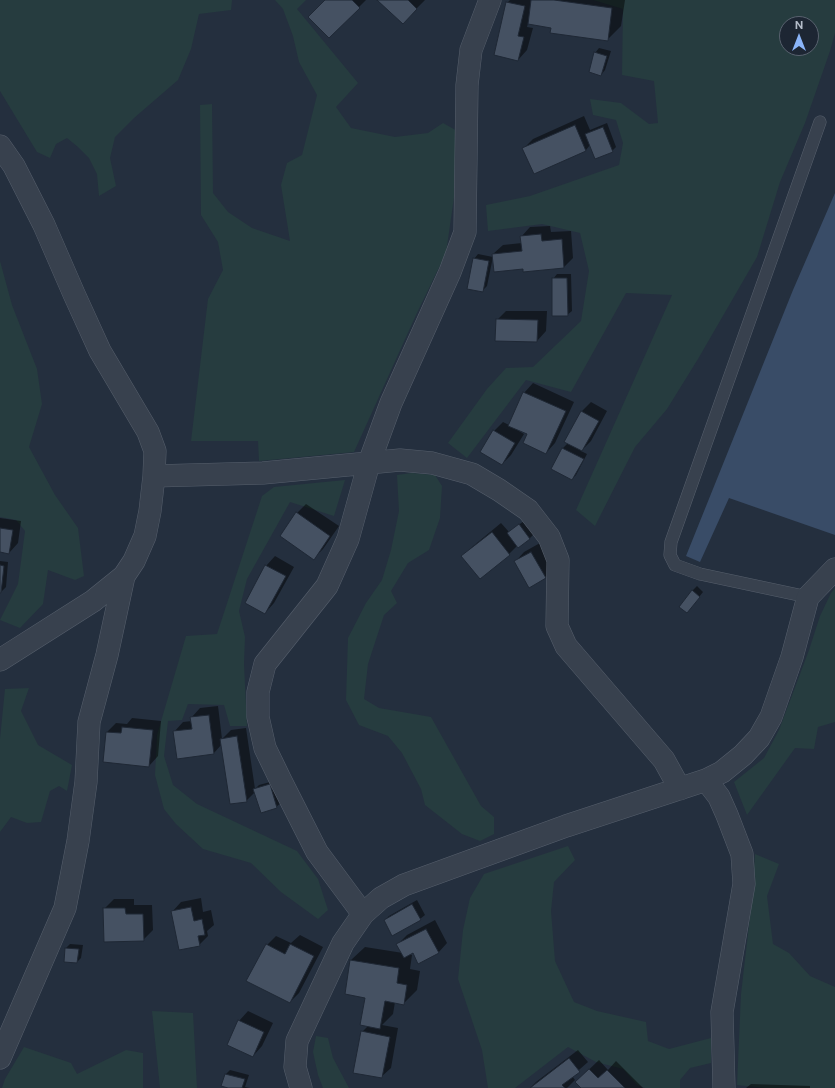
<!DOCTYPE html>
<style>
body{margin:0}
#map{position:relative;width:835px;height:1088px;overflow:hidden;background:#242f3e;font-family:"Public Sans",sans-serif}
canvas{display:block}
.north{position:absolute;left:779px;top:16px;width:40px;height:40px;box-sizing:border-box;background:#1d2633;border:1px solid #59626f;border-radius:50%;rotate:0deg;font-size:11px;font-weight:700;line-height:16px;text-align:center;color:#b4bcc9}
.north::after{content:'';display:block;margin:auto;width:14px;height:18px;background:#8ab4f8;clip-path:polygon(50% 0,100% 100%,50% 72%,0 100%)}
</style>
<div id="map">
<canvas width="835" height="1088"></canvas>
<div class="north">N</div>
</div>
<script>
const ctx = document.querySelector('canvas').getContext('2d');
ctx.lineJoin = 'round';
function paint(path, color) {
  ctx.fillStyle = color;
  ctx.fill(path, 'evenodd');
}
function poly(rows) {
  const path = new Path2D();
  for (const r of rows) {
    path.moveTo(r[0], r[1]);
    for (let i = 2; i < r.length; i += 2) path.lineTo(r[i], r[i + 1]);
  }
  return path;
}
function trace(path, color, width, dash) {
  ctx.strokeStyle = color;
  ctx.lineWidth = width;
  ctx.lineCap = dash ? 'butt' : 'round';
  ctx.setLineDash(dash || []);
  ctx.stroke(path);
}
const green = poly([
 [0,0,232,0,231,10,199,14,191,49,178,80,134,118,115,137,110,158,116,186,99,196,97,174,89,158,78,147,67,138,56,144,50,158,37,152,0,91],
 [275,0,306,0,297,9,358,83,336,107,351,128,395,137,428,133,443,123,459,132,459,163,446,253,416,315,354,452,259,461,258,441,191,441,208,299,223,270,218,242,201,215,200,105,212,104,213,193,228,212,252,228,290,241,281,185,287,163,302,155,317,95,299,62,293,36,283,9],
 [593,0,835,0,835,33,830,51,805,123,780,182,757,257,698,359,667,409,635,447,595,526,576,510,672,295,626,293,571,392,526,380,467,458,448,443,487,389,506,368,533,367,581,321,589,271,580,233,542,224,488,231,486,205,530,196,619,165,623,143,616,120,593,115,590,99,621,103,649,124,658,123,654,81,622,75,623,9],
 [787,24,811,24,811,48,787,48],
 [0,261,12,305,37,369,42,404,29,447,55,495,78,528,84,576,75,580,48,570,43,604,20,628,0,620,18,584,25,531,16,520,0,517],
 [412,473,435,475,442,486,440,518,429,550,408,563,391,591,397,603,384,615,368,664,364,699,379,708,431,717,481,806,494,817,494,834,480,841,462,834,425,805,421,789,402,753,388,736,359,725,346,700,348,638,366,603,382,580,391,550,399,511,397,475],
 [345,480,334,516,290,502,247,579,239,611,245,637,244,664,247,726,230,726,224,705,188,704,182,720,168,721,164,756,173,785,197,804,297,851,318,879,328,910,318,919,281,892,251,863,203,849,176,824,164,809,155,775,157,735,186,636,217,634,262,496,274,487],
 [835,588,835,722,818,727,814,749,795,748,747,815,734,782,764,758,779,730,809,650,820,616,831,593],
 [29,688,21,711,38,745,72,765,67,791,59,786,50,791,41,822,27,823,11,817,0,832,0,739,5,689],
 [568,846,575,860,554,882,551,911,555,961,574,1002,597,1011,646,1022,648,1041,669,1049,711,1038,711,1063,690,1068,680,1080,680,1088,645,1088,637,1085,623,1069,596,1062,568,1047,515,1088,488,1088,482,1050,458,979,463,930,470,898,484,874],
 [755,854,779,864,767,896,773,944,789,953,810,976,835,987,835,1088,765,1088,737,1085,741,994,751,908],
 [152,1011,193,1013,197,1088,160,1088],
 [316,1036,328,1038,333,1058,349,1088,323,1088,318,1075,313,1052],
 [24,1047,71,1063,77,1074,126,1050,143,1053,143,1088,2,1088,5,1079]
]);
const water = poly([
 [835,193,835,535,729,498,700,562,686,556,793,290]
]);
const shadow = poly([
 [327,0,366,0,329,37],
 [379,0,425,0,412,13],
 [510,0,625,0,621,26,607,40,552,27,528,23,527,27,533,28,527,50,518,60,507,3],
 [599,48,611,51,605,70,601,75,595,53],
 [584,116,590,130,607,123,616,147,612,151,590,145,586,150,534,173,524,148,533,139],
 [550,226,551,232,571,231,573,258,564,267,524,271,524,268,493,254,503,245,522,243,521,237,530,227],
 [478,254,493,257,487,286,482,291,474,259],
 [557,274,571,274,572,311,567,315,553,279],
 [506,311,547,311,546,331,537,341,497,320],
 [533,383,574,402,555,443,546,453,529,434,520,430,519,431,524,434,511,455,502,464,494,431,503,422,509,425,524,393],
 [591,402,607,411,591,441,581,451,587,454,576,475,572,479,552,468,563,448,568,443,581,412],
 [306,504,339,526,323,549,314,558,297,513],
 [0,518,21,521,18,543,9,553,0,551],
 [524,521,534,534,530,538,518,547,517,546,509,554,480,577,463,556,472,547,501,523,509,532],
 [540,543,555,568,546,578,529,587,515,562,524,552],
 [275,556,294,567,274,603,265,613,266,566],
 [0,561,8,562,6,587,1,592,0,592],
 [697,586,703,592,691,607,692,591],
 [218,706,222,739,231,730,246,728,255,789,259,785,274,781,281,803,276,807,255,792,246,801,222,744,214,753,174,732,183,722,192,721,191,718,200,708],
 [132,718,161,721,158,756,149,766,104,762,107,732,116,723,127,724],
 [201,898,203,912,211,910,214,925,207,931,208,936,199,945,172,912,181,902],
 [114,899,134,899,134,905,152,905,153,930,143,940,104,909],
 [417,900,425,915,420,919,385,920,389,916],
 [435,920,447,943,438,953,413,952,409,954,412,955,410,969,420,971,417,990,404,1003,395,1002,393,1014,382,1025,398,1028,391,1068,381,1077,362,1032,368,1026,366,997,351,960,365,947,403,953,398,944,407,935],
 [300,935,323,947,299,993,290,1002,267,945,276,936,291,943],
 [70,944,83,945,81,958,77,962,66,948],
 [248,1011,273,1023,262,1046,253,1056,239,1021],
 [578,1050,588,1062,572,1076,575,1080,567,1088,530,1088,536,1082],
 [599,1060,608,1070,616,1061,643,1088,582,1088,576,1082],
 [230,1070,249,1075,245,1087,250,1088,232,1088,226,1074],
 [751,1084,810,1086,810,1088,746,1088]
]);
const building = poly([
 [325,0,352,0,360,8,329,38,308,17,325,0],
 [377,0,408,0,417,9,403,24,377,0],
 [531,0,554,0,612,8,608,41,550,33,551,28,528,24,531,0],
 [506,2,525,6,518,36,524,37,518,61,494,55,506,2],
 [594,52,607,56,601,76,589,72,594,52],
 [575,125,586,151,534,174,522,148,575,125],
 [603,127,613,152,595,159,585,134,603,127],
 [541,234,542,241,562,239,564,268,523,272,523,269,494,272,492,254,522,251,520,236,541,234],
 [473,258,489,261,483,292,467,289,473,258],
 [552,278,567,278,568,316,552,316,552,278],
 [496,319,538,320,537,342,495,341,496,319],
 [523,392,566,411,546,454,523,443,527,434,508,426,523,392],
 [581,411,599,421,582,451,564,442,581,411],
 [493,430,515,443,502,465,480,452,493,430],
 [562,448,584,459,572,480,551,469,562,448],
 [296,512,330,536,314,560,280,536,296,512],
 [519,524,530,539,518,548,507,533,519,524],
 [0,528,13,530,9,554,0,552,0,528],
 [492,532,510,555,480,579,461,556,492,532],
 [531,552,546,578,529,588,514,561,531,552],
 [0,565,4,566,1,593,0,593,0,565],
 [265,565,286,576,265,614,245,603,265,565],
 [692,590,700,597,687,613,679,607,692,590],
 [209,715,214,754,177,759,173,731,192,729,190,717,209,715],
 [122,727,153,730,149,767,103,762,106,732,121,733,122,727],
 [237,736,247,802,230,804,220,739,237,736],
 [270,784,277,808,261,813,253,789,270,784],
 [412,904,421,920,392,936,384,920,412,904],
 [191,907,194,921,202,919,205,935,198,936,200,946,179,950,171,911,191,907],
 [103,908,125,908,126,914,143,914,144,941,104,942,103,908],
 [426,929,439,953,418,964,413,953,404,958,396,944,426,929],
 [266,944,285,954,290,944,314,956,290,1003,246,981,266,944],
 [65,948,79,949,77,963,64,962,65,948],
 [350,960,399,968,397,983,407,985,404,1005,385,1001,380,1029,360,1025,365,998,345,994,350,960],
 [238,1020,264,1032,253,1057,227,1045,238,1020],
 [361,1031,390,1037,382,1078,353,1073,361,1031],
 [569,1058,580,1072,562,1085,565,1088,530,1088,569,1058],
 [589,1069,598,1078,607,1070,625,1088,581,1088,575,1082,589,1069],
 [225,1074,245,1079,242,1088,228,1088,221,1086,225,1074]
]);
const service = poly([
 [808,597,700,574,675,565,670,555,671,542,820,122]
]);
const minor = poly([
 [0,146,14,166,44,225,74,294,100,351,148,432,155,451,154,476,150,511,145,536,134,561,124,576,93,601,0,660],
 [154,476,263,473,400,460,432,463,472,474,499,490,528,510,549,537,558,560,557,626,566,646,664,760,680,789],
 [706,780,719,797,727,815,742,854,744,884,722,1012,724,1088],
 [363,914,317,852,281,781,265,748,258,717,258,692,265,664,327,586,348,539,369,463,391,403,450,272,465,232,467,85,471,50,490,0],
 [0,1058,65,908,78,841,86,782,89,722,107,655,124,576],
 [301,1088,295,1067,297,1041,343,943,363,914,381,898,404,885,566,826,706,780,722,772,743,755,759,738,771,717,792,657,808,597,835,569]
]);
paint(green, '#263c3f');
paint(water, '#394c67');
paint(shadow, '#0007');
paint(building, '#455162');
trace(building, '#1f2835', 1);
trace(service, '#565f6c', 13);
trace(minor, '#565f6c', 23);
trace(service, '#38414e', 12);
trace(minor, '#38414e', 22);
</script>
